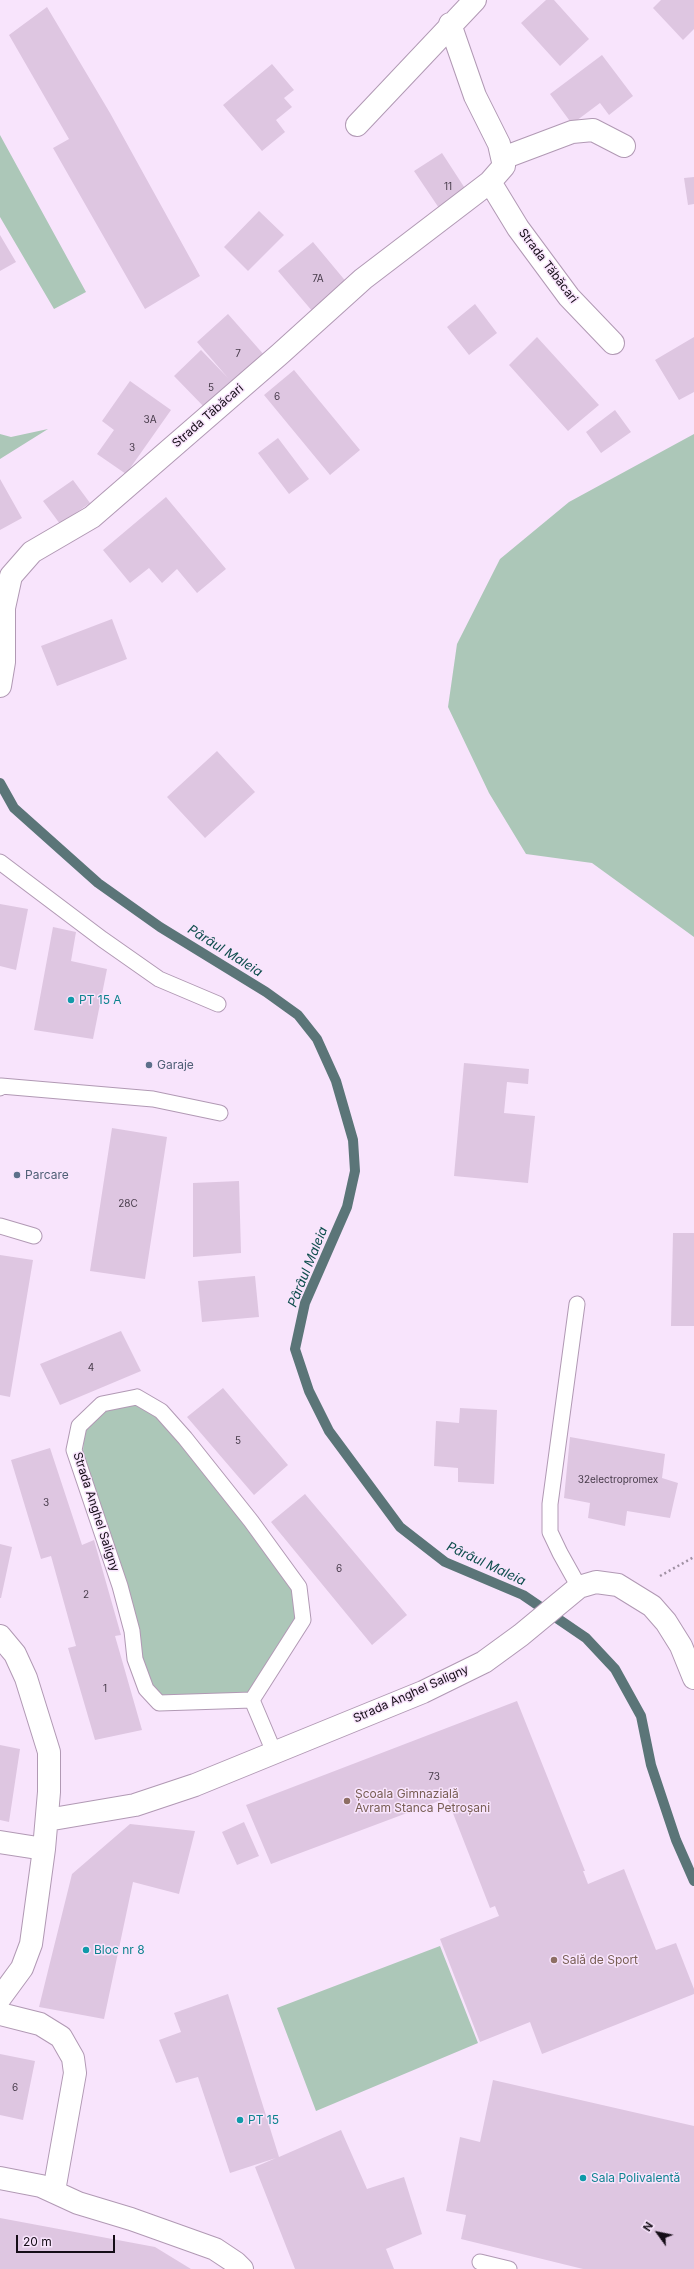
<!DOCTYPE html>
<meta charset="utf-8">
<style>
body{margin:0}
#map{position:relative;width:694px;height:2269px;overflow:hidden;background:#f8e4fc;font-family:Inter,sans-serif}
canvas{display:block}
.north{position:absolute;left:638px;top:2213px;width:40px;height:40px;-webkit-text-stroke:3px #f8e4fc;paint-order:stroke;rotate:303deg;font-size:11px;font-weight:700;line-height:16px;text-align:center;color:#150d17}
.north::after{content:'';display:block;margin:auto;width:14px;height:18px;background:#150d17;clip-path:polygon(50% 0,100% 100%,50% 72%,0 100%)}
.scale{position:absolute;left:16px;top:2235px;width:99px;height:18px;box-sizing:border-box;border:2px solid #150d17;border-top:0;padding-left:5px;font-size:12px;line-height:14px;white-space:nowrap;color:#150d17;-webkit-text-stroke:3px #f8e4fc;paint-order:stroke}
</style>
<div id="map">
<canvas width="694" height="2269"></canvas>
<div class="north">N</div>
<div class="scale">20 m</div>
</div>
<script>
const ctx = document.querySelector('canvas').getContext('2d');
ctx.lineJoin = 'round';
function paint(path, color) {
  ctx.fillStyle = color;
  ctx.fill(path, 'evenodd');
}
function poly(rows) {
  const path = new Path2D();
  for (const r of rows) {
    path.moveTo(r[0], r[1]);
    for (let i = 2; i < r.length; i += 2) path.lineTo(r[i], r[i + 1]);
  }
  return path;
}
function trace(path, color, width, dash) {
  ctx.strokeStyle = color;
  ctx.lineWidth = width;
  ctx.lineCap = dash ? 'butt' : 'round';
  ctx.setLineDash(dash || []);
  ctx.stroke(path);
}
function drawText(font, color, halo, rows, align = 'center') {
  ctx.font = font + ' Inter,sans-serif';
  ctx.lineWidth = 3;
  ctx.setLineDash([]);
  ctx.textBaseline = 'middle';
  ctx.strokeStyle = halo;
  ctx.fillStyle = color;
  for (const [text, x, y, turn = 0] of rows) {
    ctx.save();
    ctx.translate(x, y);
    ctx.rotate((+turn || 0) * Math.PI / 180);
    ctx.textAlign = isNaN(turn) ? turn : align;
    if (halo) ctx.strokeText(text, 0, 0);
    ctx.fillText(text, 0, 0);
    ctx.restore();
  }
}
const green = poly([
 [0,135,86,292,54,309,0,217],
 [48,429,0,459,0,434,11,437],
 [694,434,694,937,592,863,526,854,489,793,448,707,457,644,500,559,569,502],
 [139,1403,163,1420,226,1498,294,1589,298,1622,252,1691,242,1695,163,1698,150,1686,140,1658,129,1597,83,1452,84,1429,107,1408],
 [440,1946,478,2043,316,2111,277,2008]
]);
const stream = poly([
 [0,783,14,808,98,883,160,927,266,992,298,1015,317,1039,336,1081,353,1140,355,1171,347,1207,305,1303,295,1349,309,1391,329,1431,400,1527,445,1562,523,1595,586,1638,615,1669,641,1716,651,1765,676,1840,694,1881]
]);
const building = poly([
 [546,0,554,0,589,39,560,66,521,23],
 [661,0,694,0,694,29,683,40,653,8],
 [47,7,110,113,200,276,145,309,53,148,69,139,9,35],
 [602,55,633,96,609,115,600,103,572,124,550,94],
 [272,64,294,90,284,98,292,107,276,120,285,132,262,151,223,105],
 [442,153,468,193,441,211,414,171],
 [694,177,694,204,688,205,684,178],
 [259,211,284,235,248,271,224,247],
 [0,235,16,262,0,271],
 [313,242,348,284,313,312,278,271],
 [475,304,497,333,469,355,447,327],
 [228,314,265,356,207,410,174,376,201,350,228,378,197,342],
 [537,337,599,405,568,431,509,365],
 [694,337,694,392,679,400,655,360],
 [294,370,360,450,330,475,264,395],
 [130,381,171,410,126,474,97,454,114,430,102,421],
 [615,410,631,432,601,453,586,432],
 [278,438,309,479,289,494,258,453],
 [0,479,22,518,0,530],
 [73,480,90,503,60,524,43,501],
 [166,497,226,569,197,593,177,569,162,583,149,568,130,583,103,550],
 [112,619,127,659,57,686,41,646],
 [217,751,255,792,205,838,167,797],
 [0,904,28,909,16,970,0,966],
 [53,927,76,932,71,961,107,969,93,1039,34,1030],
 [464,1063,529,1069,528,1084,507,1082,504,1113,535,1116,528,1183,454,1176],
 [112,1128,167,1137,145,1279,90,1271],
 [239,1181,241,1253,193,1257,193,1183],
 [673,1233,694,1233,694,1326,671,1326],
 [0,1255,33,1260,10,1397,0,1395],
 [255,1276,259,1317,202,1322,198,1281],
 [121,1331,141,1371,60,1405,40,1364],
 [223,1388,288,1465,254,1495,187,1417],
 [460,1408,497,1410,494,1484,458,1482,458,1468,434,1466,436,1421,459,1423],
 [570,1437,665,1454,662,1478,678,1483,670,1518,627,1511,625,1526,588,1518,590,1503,564,1498],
 [50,1448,82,1545,94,1540,121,1635,115,1636,142,1730,95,1740,68,1648,76,1646,51,1556,41,1559,11,1460],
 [305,1494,407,1615,372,1645,271,1522],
 [0,1544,12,1547,1,1598,0,1598],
 [517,1701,585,1871,583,1871,588,1884,624,1869,656,1950,676,1943,694,1989,694,1994,542,2054,530,2022,480,2042,440,1939,499,1916,495,1906,490,1908,447,1798,271,1864,246,1805],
 [0,1745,20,1749,9,1822,0,1820],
 [244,1822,259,1856,237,1865,222,1832],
 [130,1824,195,1831,179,1894,133,1882,104,2019,39,2007,72,1874],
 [228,1994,279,2157,341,2130,367,2189,404,2177,422,2234,386,2249,394,2269,295,2269,255,2167,276,2158,230,2173,198,2077,176,2083,159,2040,181,2032,174,2013],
 [0,2054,35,2061,23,2120,0,2115],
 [493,2080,694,2126,694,2269,583,2269,461,2239,466,2215,446,2211,460,2137,480,2142],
 [0,2218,155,2247,191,2269,0,2269]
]);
const path = poly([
 [660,1576,694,1557]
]);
const lane = poly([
 [0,862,102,939,159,979,218,1004],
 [0,1088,1,1086,153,1099,220,1113],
 [0,1226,34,1236],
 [577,1304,550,1504,550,1532,560,1553,579,1587],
 [137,1397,161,1411,185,1438,251,1521,299,1587,303,1620,252,1700,159,1703,146,1689,135,1659,132,1631,120,1586,74,1450,79,1426,102,1404,137,1397],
 [252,1700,274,1752],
 [480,2262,509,2269]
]);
const street = poly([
 [357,125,475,0],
 [503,158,572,132,593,130,624,146],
 [490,182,518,228,569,297,613,343],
 [0,686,4,662,4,608,11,576,32,552,92,517,280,354,363,279,490,182,504,166,499,144,475,96,450,24],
 [0,1636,15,1654,26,1678,49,1752,49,1792,44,1849,31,1944,22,1968,0,1998],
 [47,1820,135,1805,195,1785,423,1692,484,1662,521,1635,579,1587,596,1582,618,1585,652,1606,666,1622,681,1646,694,1678],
 [0,1842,44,1849],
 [0,2014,40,2024,61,2037,73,2058,75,2073,54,2191],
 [0,2178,41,2186,78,2203,131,2219,215,2249,236,2263,242,2269]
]);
const markers = [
 [71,1000,4,"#0f9aa8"],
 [149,1065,4,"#5c6f8a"],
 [17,1175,4,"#5c6f8a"],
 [347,1801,4,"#8d6e63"],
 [86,1950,4,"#0f9aa8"],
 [554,1960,4,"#8d6e63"],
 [240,2120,4,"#0f9aa8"],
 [583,2178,4,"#0f9aa8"]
];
const numberNames = [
 ["11",448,187],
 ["7A",318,279],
 ["7",238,354],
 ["5",211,388],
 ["6",277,397],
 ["3A",150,420],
 ["3",132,448],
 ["28C",128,1204],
 ["4",91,1368],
 ["5",238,1441],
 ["32electropromex",618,1480],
 ["3",46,1503],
 ["6",339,1569],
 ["2",86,1595],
 ["1",105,1689],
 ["73",434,1777],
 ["6",15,2088]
];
const streetNames = [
 ["Strada Tăbăcari",548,266,53],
 ["Strada Tăbăcari",208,416,-41],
 ["Strada Anghel Saligny",96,1512,72],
 ["Strada Anghel Saligny",411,1694,-24]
];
const cultureNames = [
 ["PT 15 A",79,1000],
 ["Bloc nr 8",94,1950],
 ["PT 15",248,2120],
 ["Sala Polivalentă",591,2178]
];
const serviceNames = [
 ["Garaje",157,1065],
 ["Parcare",25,1175]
];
const educationNames = [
 ["Școala Gimnazială",355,1794],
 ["Avram Stanca Petroșani",355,1808],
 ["Sală de Sport",562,1960]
];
const waterNames = [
 ["Pârâul Maleia",225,951,32],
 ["Pârâul Maleia",308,1267,-68],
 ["Pârâul Maleia",486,1564,25]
];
paint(green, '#acc7b8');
trace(stream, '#5b7578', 10);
paint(building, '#dec6e1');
trace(lane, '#b199b4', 17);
trace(street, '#b199b4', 24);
trace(path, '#a091a3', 2.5, [2, 3]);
trace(lane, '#fff', 15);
trace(street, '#fff', 22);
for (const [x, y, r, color] of markers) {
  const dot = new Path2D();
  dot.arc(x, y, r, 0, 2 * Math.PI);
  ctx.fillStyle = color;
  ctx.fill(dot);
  trace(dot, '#f8e4fc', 1.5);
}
drawText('10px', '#473b4a', null, numberNames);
drawText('12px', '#150d17', '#f8e4fc', streetNames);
drawText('12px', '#0d838f', '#f8e4fc', cultureNames, 'left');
drawText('12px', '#4e5e75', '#f8e4fc', serviceNames, 'left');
drawText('12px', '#785e54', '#f8e4fc', educationNames, 'left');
drawText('italic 13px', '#0e4d4d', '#f8e4fc', waterNames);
</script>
